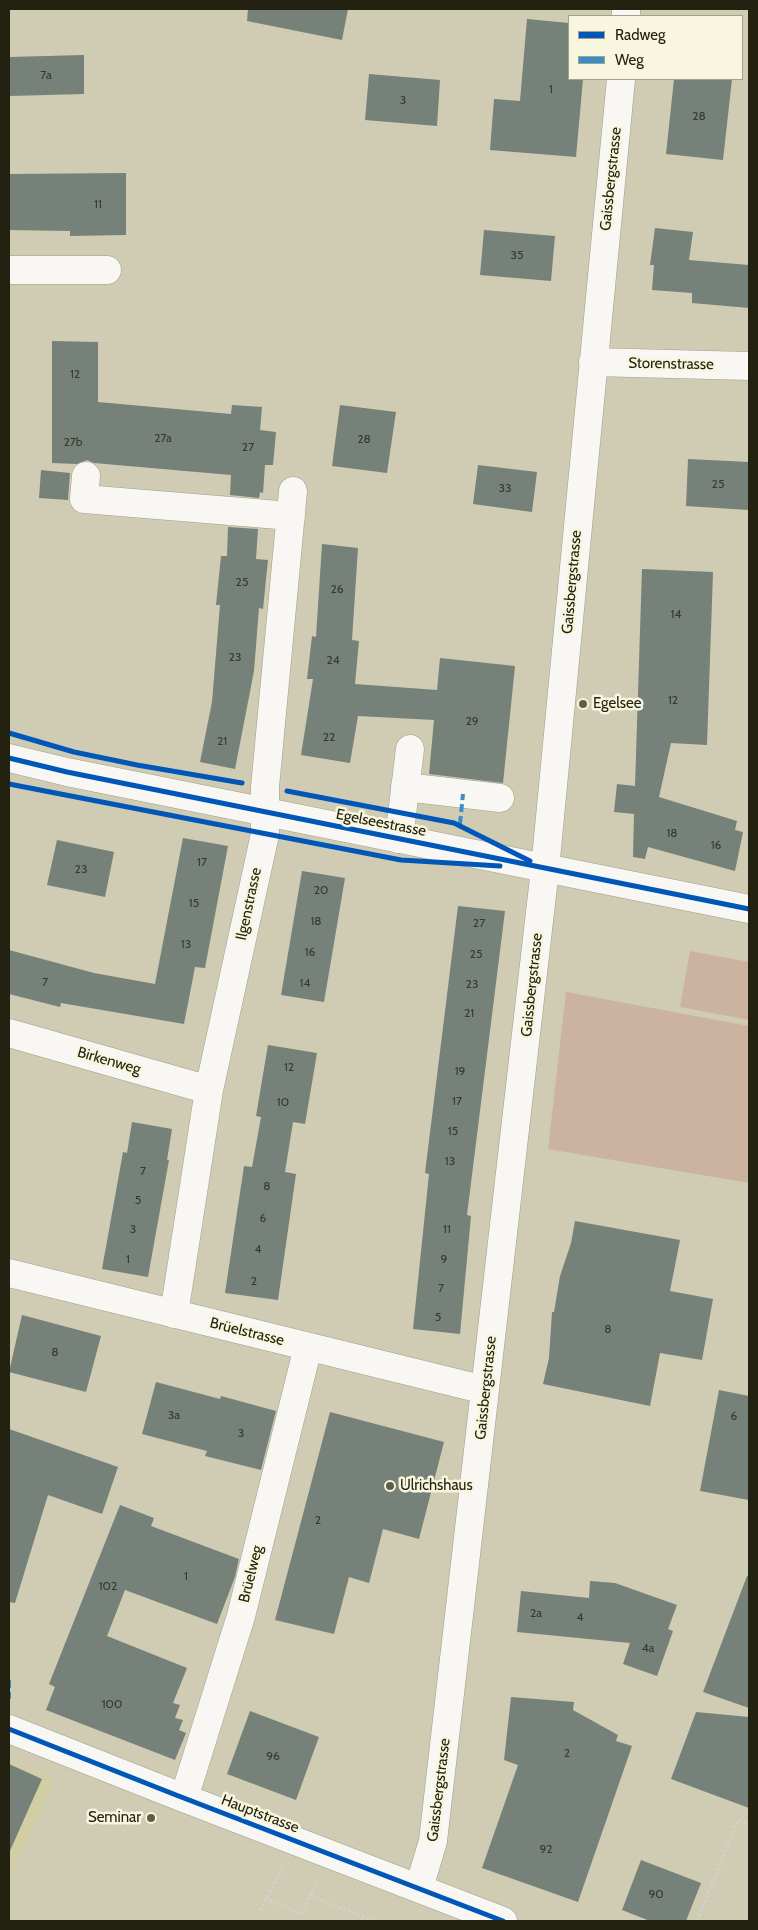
<!DOCTYPE html>
<meta charset="utf-8">
<style>
body{margin:0}
#map{position:relative;width:758px;height:1930px;overflow:hidden;background:#cfccb3;font-family:Cabin,sans-serif}
canvas{display:block}
.frame{position:absolute;inset:0;border:10px solid #23210f;pointer-events:none}
.legend{position:absolute;left:568px;top:15px;width:175px;height:65px;box-sizing:border-box;background:#f8f6de;border:1px solid #a3a18b;margin:0;padding:6px 9px;list-style:none;font-size:15px;color:#23210f}
.legend li{display:flex;align-items:center;gap:10px;height:25px}
.legend b{width:25px;border:1px solid #a3a18b}
</style>
<div id="map">
<canvas width="758" height="1930"></canvas>
<div class="frame"></div>
<ul class="legend">
<li><b style="height:6px;background:#0057b8"></b>Radweg</li>
<li><b style="height:6px;background:#398ec7"></b>Weg</li>
</ul>
</div>
<script>
const ctx = document.querySelector('canvas').getContext('2d');
ctx.lineJoin = 'round';
function paint(path, color) {
  ctx.fillStyle = color;
  ctx.fill(path, 'evenodd');
}
function poly(rows) {
  const path = new Path2D();
  for (const r of rows) {
    path.moveTo(r[0], r[1]);
    for (let i = 2; i < r.length; i += 2) path.lineTo(r[i], r[i + 1]);
  }
  return path;
}
function trace(path, color, width, dash) {
  ctx.strokeStyle = color;
  ctx.lineWidth = width;
  ctx.lineCap = dash ? 'butt' : 'round';
  ctx.setLineDash(dash || []);
  ctx.stroke(path);
}
function drawText(font, color, halo, rows, align = 'center') {
  ctx.font = font + ' Cabin,sans-serif';
  ctx.lineWidth = 5;
  ctx.setLineDash([]);
  ctx.textBaseline = 'middle';
  ctx.strokeStyle = halo;
  ctx.fillStyle = color;
  for (const [text, x, y, turn = 0] of rows) {
    ctx.save();
    ctx.translate(x, y);
    ctx.rotate((+turn || 0) * Math.PI / 180);
    ctx.textAlign = isNaN(turn) ? turn : align;
    if (halo) ctx.strokeText(text, 0, 0);
    ctx.fillText(text, 0, 0);
    ctx.restore();
  }
}
const built = poly([
 [9,1760,54,1779,9,1881]
]);
const green = poly([
 [690,951,749,962,749,1020,680,1007],
 [566,992,749,1026,749,1183,548,1149]
]);
const building = poly([
 [248,9,348,9,342,40,247,21],
 [527,19,569,23,569,79,583,79,576,157,490,150,494,99,520,101],
 [84,55,84,94,9,96,9,57],
 [369,74,440,80,437,126,365,120],
 [674,79,732,79,723,160,666,154],
 [126,173,126,235,70,236,70,231,9,230,9,174],
 [655,228,693,232,689,260,749,265,749,308,692,303,692,293,652,290,654,265,650,265],
 [484,230,555,236,551,281,480,275],
 [52,341,98,342,98,402,231,414,232,405,262,407,260,430,276,432,273,465,265,465,263,493,260,492,259,498,230,495,231,475,94,463,87,460,77,464,52,463],
 [340,405,396,412,387,473,332,466],
 [688,459,749,462,749,510,686,506],
 [478,465,537,472,532,512,473,504],
 [41,470,70,473,68,500,39,498],
 [228,527,258,529,256,559,268,560,263,609,259,608,254,671,235,769,200,762,212,702,220,605,216,605,221,556,227,556],
 [322,544,358,548,352,640,359,641,355,684,437,690,440,658,515,666,503,783,429,774,434,720,358,716,350,763,301,755,313,679,307,679,312,636,316,637],
 [642,569,713,572,707,745,671,743,659,797,737,821,735,830,743,832,735,871,648,847,645,859,633,857,634,814,614,812,617,784,635,786],
 [183,838,228,846,205,968,195,967,184,1024,61,1003,60,1007,9,994,9,950,94,973,155,984],
 [57,840,114,852,105,897,47,885],
 [302,871,345,878,324,1002,281,995],
 [458,906,505,911,467,1215,471,1216,460,1334,413,1329,429,1174,425,1173],
 [268,1045,317,1053,305,1124,293,1122,285,1172,296,1174,278,1300,225,1293,244,1166,252,1167,261,1117,256,1116],
 [132,1122,172,1129,167,1160,169,1160,148,1277,102,1269,123,1152,127,1153],
 [575,1221,680,1240,670,1291,713,1299,702,1360,660,1353,650,1406,543,1384,549,1358,552,1312,554,1312,560,1276,571,1243],
 [22,1315,101,1336,86,1392,9,1372],
 [156,1382,220,1399,221,1396,276,1411,261,1470,205,1456,207,1451,142,1434],
 [719,1390,749,1396,749,1500,700,1491],
 [330,1412,444,1442,419,1539,383,1529,369,1583,349,1577,334,1634,275,1620],
 [9,1429,118,1467,102,1514,48,1495,15,1603,9,1602],
 [120,1505,154,1518,151,1526,239,1559,235,1577,217,1624,125,1590,107,1636,187,1668,173,1703,180,1705,175,1718,183,1720,179,1730,186,1733,175,1760,46,1710,55,1687,49,1684],
 [747,1576,749,1576,749,1708,703,1692],
 [590,1581,615,1583,677,1605,668,1629,673,1631,657,1676,623,1664,630,1643,517,1632,521,1591,589,1598],
 [511,1697,574,1702,573,1710,618,1735,616,1741,632,1746,578,1902,482,1868,518,1765,504,1760],
 [250,1711,319,1737,296,1800,227,1774],
 [696,1712,749,1717,749,1808,671,1779],
 [9,1764,42,1779,9,1853],
 [641,1860,701,1883,686,1921,650,1921,622,1910]
]);
const path = poly([
 [311,1896,374,1921],
 [265,1899,302,1914,317,1882],
 [260,1910,283,1868],
 [697,1921,738,1820,749,1824]
]);
const minor = poly([
 [626,16,626,9],
 [9,270,107,270],
 [593,362,749,366],
 [86,476,84,499,291,516],
 [405,787,500,798],
 [399,839,410,749],
 [9,1033,209,1090],
 [9,1273,485,1390],
 [174,1314,209,1090,265,834,265,787,293,491],
 [9,1729,176,1795,503,1921],
 [184,1798,241,1616,308,1347],
 [419,1888,433,1841,545,869,621,79]
]);
const major = poly([
 [9,758,67,772,749,909]
]);
const quiet = poly([
 [460,824,463,794],
 [9,1680,9,1699]
]);
const cycleway = poly([
 [9,733,74,752,137,765,242,783],
 [9,758,67,772,749,909],
 [9,784,401,860,500,866],
 [287,791,454,823,530,861],
 [9,1729,176,1795,503,1921]
]);
const markers = [
 [583,704,5,"#5f5d48"],
 [390,1486,5,"#5f5d48"],
 [151,1818,5,"#5f5d48"]
];
const numberNames = [
 ["7a",46,75],
 ["1",551,89],
 ["3",403,100],
 ["28",699,116],
 ["11",98,204],
 ["35",517,255],
 ["12",75,374],
 ["27a",163,438],
 ["28",364,439],
 ["27b",73,442],
 ["27",248,447],
 ["25",718,484],
 ["33",505,488],
 ["25",242,582],
 ["26",337,589],
 ["14",676,614],
 ["23",235,657],
 ["24",333,660],
 ["12",673,700],
 ["29",472,721],
 ["22",329,737],
 ["21",222,741],
 ["18",672,833],
 ["16",716,845],
 ["17",202,862],
 ["23",81,869],
 ["20",321,890],
 ["15",194,903],
 ["18",316,921],
 ["27",479,923],
 ["13",186,944],
 ["16",310,952],
 ["25",476,954],
 ["7",45,982],
 ["14",305,983],
 ["23",472,984],
 ["21",469,1013],
 ["12",289,1067],
 ["19",460,1071],
 ["17",457,1101],
 ["10",283,1102],
 ["15",453,1131],
 ["13",450,1161],
 ["7",143,1171],
 ["8",267,1186],
 ["5",138,1200],
 ["6",263,1218],
 ["3",133,1229],
 ["11",447,1229],
 ["4",258,1249],
 ["1",128,1259],
 ["9",444,1259],
 ["2",254,1281],
 ["7",441,1288],
 ["5",438,1317],
 ["8",608,1329],
 ["8",55,1352],
 ["3a",174,1415],
 ["6",734,1416],
 ["3",241,1433],
 ["2",318,1520],
 ["1",186,1576],
 ["102",108,1586],
 ["2a",536,1613],
 ["4",580,1617],
 ["4a",648,1648],
 ["100",112,1704],
 ["2",567,1753],
 ["96",273,1756],
 ["92",546,1849],
 ["90",656,1894]
];
const streetNames = [
 ["Gaissbergstrasse",611,179,-84],
 ["Storenstrasse",671,364,1],
 ["Gaissbergstrasse",572,582,-85],
 ["Egelseestrasse",381,823,11],
 ["Ilgenstrasse",249,904,-78],
 ["Gaissbergstrasse",532,985,-84],
 ["Birkenweg",109,1061,16],
 ["Brüelstrasse",247,1332,14],
 ["Gaissbergstrasse",486,1388,-84],
 ["Brüelweg",251,1574,-76],
 ["Gaissbergstrasse",439,1790,-83],
 ["Hauptstrasse",260,1814,21]
];
const poiNames = [
 ["Egelsee",593,704],
 ["Ulrichshaus",400,1486],
 ["Seminar",141,1818,"right"]
];
paint(built, '#d2cea4');
paint(green, '#ccb39f');
paint(building, '#768179');
trace(minor, '#a19e8a', 29);
trace(major, '#a19e8a', 29);
trace(path, '#d3d2ca', 3, [2.5, 2.5]);
trace(minor, '#f8f7f4', 28);
trace(major, '#f8f7f4', 28);
trace(quiet, '#398ec7', 4, [8, 4]);
trace(cycleway, '#0057b8', 5);
for (const [x, y, r, color] of markers) {
  const dot = new Path2D();
  dot.arc(x, y, r, 0, 2 * Math.PI);
  ctx.fillStyle = color;
  ctx.fill(dot);
  trace(dot, '#f8f6de', 2);
}
drawText('12px', '#38392a', null, numberNames);
drawText('15px', '#23210f', '#f8f6de', streetNames);
drawText('15px', '#23210f', '#f8f6de', poiNames, 'left');
</script>
